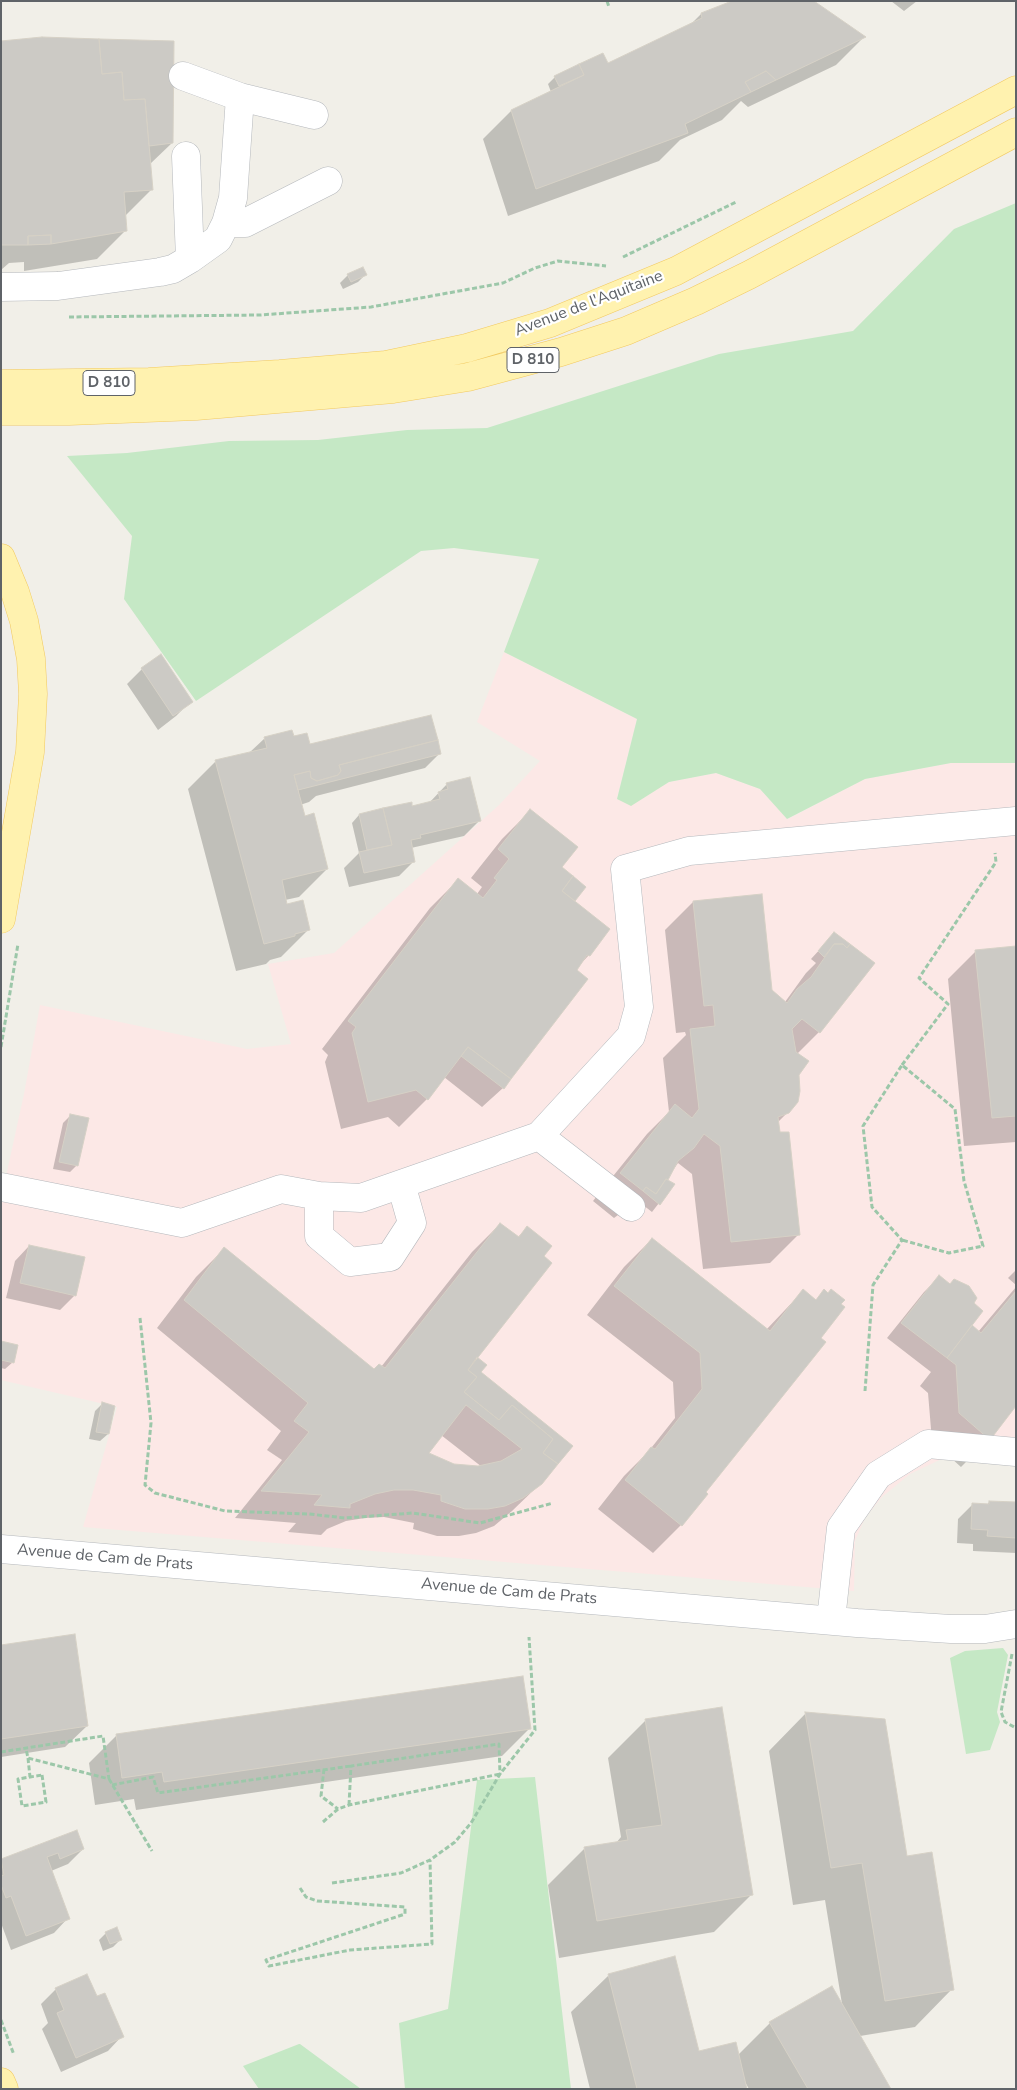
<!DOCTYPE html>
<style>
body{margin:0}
#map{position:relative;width:1017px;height:2090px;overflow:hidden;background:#f1efe8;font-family:"Nunito Sans",sans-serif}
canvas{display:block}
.frame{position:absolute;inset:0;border:2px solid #5f6368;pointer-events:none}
</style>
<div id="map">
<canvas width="1017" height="2090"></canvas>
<div class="frame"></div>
</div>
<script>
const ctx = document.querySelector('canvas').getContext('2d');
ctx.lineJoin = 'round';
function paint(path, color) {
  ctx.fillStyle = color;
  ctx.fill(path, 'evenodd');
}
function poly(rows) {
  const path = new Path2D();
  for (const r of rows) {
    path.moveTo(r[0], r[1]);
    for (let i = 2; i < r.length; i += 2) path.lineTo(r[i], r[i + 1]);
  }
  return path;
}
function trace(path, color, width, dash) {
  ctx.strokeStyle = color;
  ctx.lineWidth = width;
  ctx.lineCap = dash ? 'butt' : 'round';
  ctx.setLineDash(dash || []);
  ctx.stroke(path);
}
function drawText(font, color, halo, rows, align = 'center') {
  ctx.font = font + ' "Nunito Sans",sans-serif';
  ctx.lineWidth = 4.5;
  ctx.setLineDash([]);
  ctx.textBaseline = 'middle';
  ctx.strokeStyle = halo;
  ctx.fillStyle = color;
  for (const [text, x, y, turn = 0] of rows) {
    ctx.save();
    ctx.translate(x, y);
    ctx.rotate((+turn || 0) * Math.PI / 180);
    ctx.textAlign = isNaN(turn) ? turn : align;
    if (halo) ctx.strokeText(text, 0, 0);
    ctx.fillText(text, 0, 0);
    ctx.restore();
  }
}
const medical = poly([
 [504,652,637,719,617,798,631,805,669,782,716,773,760,789,788,819,865,779,951,763,1016,763,1016,1466,948,1456,910,1474,882,1497,865,1518,855,1541,854,1591,83,1527,117,1407,1,1380,1,1199,24,1094,40,1005,247,1049,291,1044,268,964,334,953,499,805,540,761,477,722]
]);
const green = poly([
 [1016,203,1016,763,951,763,865,779,787,819,760,789,716,773,669,782,631,806,617,799,637,719,504,652,539,559,454,548,421,551,196,701,124,599,132,536,67,456,127,453,229,441,318,440,407,430,487,428,719,354,853,331,954,229],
 [1003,1648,1008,1655,997,1712,1000,1722,990,1750,966,1754,950,1658,965,1651],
 [535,1777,571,2089,405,2089,399,2023,448,2009,477,1780],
 [299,2044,300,2044,361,2089,259,2089,243,2066]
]);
const shadow = poly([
 [891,1,917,1,904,11],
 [701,14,864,37,836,65,748,107,741,101,722,120,680,140,659,161,508,216,483,139,511,111,551,92,548,84,555,77,607,64,691,24],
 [1,43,172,143,149,165,151,190,124,217,125,231,97,259,24,271,24,262,9,263,1,270],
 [362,268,365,275,358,282,343,289,340,283,348,275],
 [161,656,191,701,176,716,158,730,127,684,142,669],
 [265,738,293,738,309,746,440,753,425,768,316,796,309,802,300,805,327,869,299,897,285,900,286,906,309,929,281,957,270,960,266,964,236,971,188,789,216,761,249,753],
 [447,784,479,821,464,836,411,848,414,861,399,876,349,887,344,868,359,853,352,823,359,815,429,803],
 [530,811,560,868,584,887,573,902,589,955,575,970,503,1088,482,1107,444,1077,427,1099,399,1127,388,1117,341,1129,325,1062,328,1055,322,1049,430,908,458,880,477,894,482,887,471,878,502,839],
 [693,902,771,990,785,1002,806,973,816,963,811,959,834,934,873,963,819,1032,797,1054,798,1074,788,1112,778,1122,798,1235,770,1263,703,1269,692,1174,678,1163,666,1180,673,1185,652,1212,643,1205,627,1221,618,1215,614,1218,593,1201,647,1134,669,1112,663,1058,686,1035,685,1032,676,1033,665,930],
 [1016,947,1016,1142,964,1146,948,979,976,951],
 [71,1115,77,1165,70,1172,53,1169,63,1123],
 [500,1224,518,1237,527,1228,476,1358,479,1372,571,1446,541,1483,512,1511,494,1526,476,1533,459,1536,437,1536,413,1529,414,1523,384,1517,365,1518,346,1521,327,1529,321,1535,288,1532,296,1523,235,1518,282,1460,267,1450,281,1431,157,1328,196,1277,224,1249,374,1370,381,1367,472,1252],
 [441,1435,482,1467,454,1466,427,1454],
 [652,1239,766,1330,803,1291,815,1301,824,1291,839,1304,681,1525,653,1553,598,1509,624,1476,648,1452,675,1418,673,1382,587,1315,624,1267],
 [29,1246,75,1295,60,1310,6,1298,15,1261],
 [1016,1270,1016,1285,1008,1278],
 [939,1277,972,1303,967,1330,978,1332,1016,1287,1016,1404,989,1439,961,1467,932,1441,928,1393,920,1386,931,1372,887,1338,924,1292],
 [1,1342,13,1362,5,1369,1,1368],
 [102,1404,108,1434,100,1441,89,1439,95,1411],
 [989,1502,1016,1504,1016,1553,973,1551,973,1544,957,1543,958,1519,973,1504,987,1505],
 [1,1646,87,1726,65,1747,1,1757],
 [806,1713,906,1858,952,1989,915,2027,860,2036,890,2089,749,2089,745,2082,746,2089,590,2089,571,2012,609,1975,698,2053,738,2055,770,2023,842,2004,825,1900,793,1905,769,1751],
 [646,1720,751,1895,714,1932,559,1958,548,1885,585,1848,616,1843,621,1837,608,1758],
 [530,1728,502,1756,136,1810,134,1799,95,1805,89,1763,117,1735],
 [77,1831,83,1849,68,1864,51,1871,68,1918,54,1933,11,1950,1,1923,1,1861],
 [106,1933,120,1940,113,1947,103,1951,99,1940],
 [56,1989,97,1998,122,2036,108,2051,61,2072,42,2029,48,2023,41,2004]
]);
const building = poly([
 [732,1,814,1,866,37,776,80,766,71,745,82,751,92,685,124,688,133,536,189,511,110,584,75,579,64,603,53,608,63,702,18,701,13,732,1],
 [42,37,99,39,102,74,122,72,124,100,145,99,153,190,124,192,127,231,51,244,51,235,28,236,28,245,1,245,1,41,42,37],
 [99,39,174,41,173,143,149,146,145,99,124,100,122,72,102,74,99,39],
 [579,64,584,75,559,86,554,76,579,64],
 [766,71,776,80,751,92,745,82,766,71],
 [51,235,51,244,28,245,28,236,51,235],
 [363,267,367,275,351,282,347,274,363,267],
 [161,654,193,702,173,716,141,668,161,654],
 [431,715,438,740,339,765,341,771,338,775,317,781,311,778,310,771,294,775,305,816,314,813,328,869,282,880,287,904,303,900,310,930,295,934,295,936,264,944,215,760,267,748,264,737,292,730,294,736,307,733,310,744,431,715],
 [438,740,441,754,298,790,294,775,310,771,311,778,317,781,338,775,341,771,339,765,438,740],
 [470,777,481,821,420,835,421,838,411,840,415,862,364,873,359,852,392,845,383,808,412,802,412,806,440,799,438,792,448,789,446,783,470,777],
 [383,808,392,845,367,850,359,814,383,808],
 [530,809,578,847,562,867,573,876,562,891,610,929,590,956,587,955,577,970,588,979,511,1079,468,1047,428,1100,416,1090,368,1102,352,1033,356,1027,348,1021,458,878,483,898,497,880,494,878,509,859,498,849,530,809],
 [573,876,586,887,575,901,562,891,573,876],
 [762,894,772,990,787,1003,797,989,811,977,834,944,843,944,847,948,850,944,875,963,820,1033,802,1019,792,1029,796,1052,809,1061,799,1075,800,1091,798,1102,789,1113,778,1117,780,1132,789,1132,800,1235,731,1242,720,1146,704,1134,694,1148,678,1161,668,1180,666,1179,656,1194,646,1187,643,1191,620,1173,675,1104,692,1118,699,1109,690,1029,715,1026,713,1005,704,1006,693,901,762,894],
 [834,932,850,944,847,948,843,944,834,944,824,957,818,951,834,932],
 [1016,946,1016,1116,992,1118,975,950,1016,946],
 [468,1047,511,1079,504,1089,461,1056,468,1047],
 [70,1114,89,1118,78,1166,59,1162,70,1114],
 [666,1179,675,1184,660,1205,643,1191,646,1187,656,1194,666,1179],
 [500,1223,519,1237,527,1226,552,1246,544,1256,552,1263,468,1370,477,1377,464,1392,499,1420,512,1405,553,1439,543,1453,558,1464,542,1484,523,1498,505,1506,488,1509,465,1509,441,1501,441,1495,413,1490,394,1490,375,1494,350,1504,350,1508,314,1505,322,1495,261,1491,309,1432,294,1421,308,1403,184,1300,224,1247,374,1369,379,1364,385,1368,500,1223],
 [466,1405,522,1449,501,1461,478,1466,454,1464,429,1453,466,1405],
 [652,1238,770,1331,803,1289,816,1300,824,1289,828,1293,831,1289,845,1300,841,1304,845,1307,821,1338,826,1342,706,1492,708,1494,682,1526,625,1480,651,1447,655,1449,702,1389,700,1353,614,1286,652,1238],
 [29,1245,85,1257,76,1296,20,1283,29,1245],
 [939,1275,950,1284,954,1279,969,1286,977,1298,974,1303,983,1311,947,1358,901,1323,939,1275],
 [1016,1291,1016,1406,990,1440,959,1413,956,1365,947,1358,972,1325,981,1333,1016,1291],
 [1,1341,18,1345,14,1363,1,1360,1,1341],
 [477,1357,487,1365,481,1372,573,1446,558,1464,543,1453,553,1439,512,1405,499,1420,464,1392,477,1377,468,1370,477,1357],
 [102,1402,115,1406,109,1434,96,1432,102,1402],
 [989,1501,1016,1502,1016,1538,987,1536,988,1530,971,1529,972,1503,989,1504,989,1501],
 [75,1634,88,1726,1,1739,1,1645,75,1634],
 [523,1676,531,1729,164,1782,162,1772,122,1778,116,1734,523,1676],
 [722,1707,753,1895,597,1921,584,1847,628,1840,626,1830,662,1825,645,1719,722,1707],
 [805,1712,885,1719,907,1856,932,1852,954,1990,885,2001,862,1863,831,1868,805,1712],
 [77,1830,84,1849,60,1859,58,1853,47,1857,70,1919,26,1936,11,1896,6,1898,1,1885,1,1876,4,1875,1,1859,77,1830],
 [117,1927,122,1940,110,1944,105,1932,117,1927],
 [675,1956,699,2051,736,2042,747,2089,637,2089,608,1974,675,1956],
 [87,1974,97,1996,105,1993,124,2037,76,2058,57,2013,64,2010,55,1988,87,1974],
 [832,1986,891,2089,808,2089,769,2022,832,1986]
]);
const path = poly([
 [607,1,609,7],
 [623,257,736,202],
 [69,317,260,315,371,307,503,283,535,268,558,261,606,266],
 [1,1047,18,944],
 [902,1065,948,1004,919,978,996,862,995,853],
 [140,1318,151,1423,145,1485,155,1493,225,1511,309,1514,345,1518,413,1513,480,1523,553,1503],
 [865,1391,873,1285,902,1240,872,1207,863,1126,902,1065,955,1109,964,1181,983,1246,949,1253,902,1240],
 [1012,1654,1001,1712,1005,1722,1016,1728],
 [1,1752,103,1736,109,1779,28,1758,26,1749],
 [28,1758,30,1777],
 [324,1769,321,1796,338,1809],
 [42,1775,46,1802,22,1806,18,1779,42,1775],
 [109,1779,152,1851],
 [112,1785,153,1777,158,1793,351,1766],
 [349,1805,351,1766,499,1744,500,1774],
 [323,1822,338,1809,349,1805,500,1774],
 [332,1883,401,1873,430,1860,455,1842,471,1823,500,1774,535,1730,529,1637],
 [300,1888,306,1897,317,1901,405,1907,405,1914,266,1960,269,1966,350,1950,432,1944,430,1860],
 [1,2020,14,2055]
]);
const minor = poly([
 [183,76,240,97,314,115],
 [226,223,233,198,240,97],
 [190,259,218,239,226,223,245,223,328,181],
 [1,287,58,286,160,272,173,269,190,259,186,156],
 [539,1136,631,1207],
 [1,1187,182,1223,281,1189,319,1196,361,1198,539,1136,631,1036,639,1007,625,869,689,851,1016,821],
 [319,1196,319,1236,350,1262,390,1257,412,1223,401,1184],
 [1,1549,857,1623,951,1629,985,1629,1016,1624],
 [831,1620,841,1528,878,1475,928,1444,1016,1452]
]);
const major = poly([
 [1,384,149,382,280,374,386,365,467,348,550,323,676,271,1016,90],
 [1,411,69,411,196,406,393,389,468,377,561,352,626,331,696,301,749,275,1016,132],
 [1,558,15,592,24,621,31,659,33,694,30,752,1,919],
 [1,2082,4,2089]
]);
const shields = [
 [533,360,52],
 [109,383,52]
];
const shieldNames = [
 ["D 810",533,360],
 ["D 810",109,383]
];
const streetNames = [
 ["Avenue de l'Aquitaine",589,304,-21],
 ["Avenue de Cam de Prats",105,1558,5],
 ["Avenue de Cam de Prats",509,1592,5]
];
paint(medical, '#fce8e6');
paint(green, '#c5e8c5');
paint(shadow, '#0003');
paint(building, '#cccac5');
trace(building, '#d6d1c6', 1);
trace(minor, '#b5b8bc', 29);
trace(major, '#f2c960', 29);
trace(path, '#9cc7a9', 3, [5, 2.5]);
trace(minor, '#fff', 28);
trace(major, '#fff2af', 28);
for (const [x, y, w] of shields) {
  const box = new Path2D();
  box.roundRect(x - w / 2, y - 12.5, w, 25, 4);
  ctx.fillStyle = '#fff';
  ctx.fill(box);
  trace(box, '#5f6368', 1);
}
drawText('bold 15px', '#5f6368', null, shieldNames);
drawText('16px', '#5f6368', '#fff', streetNames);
</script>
